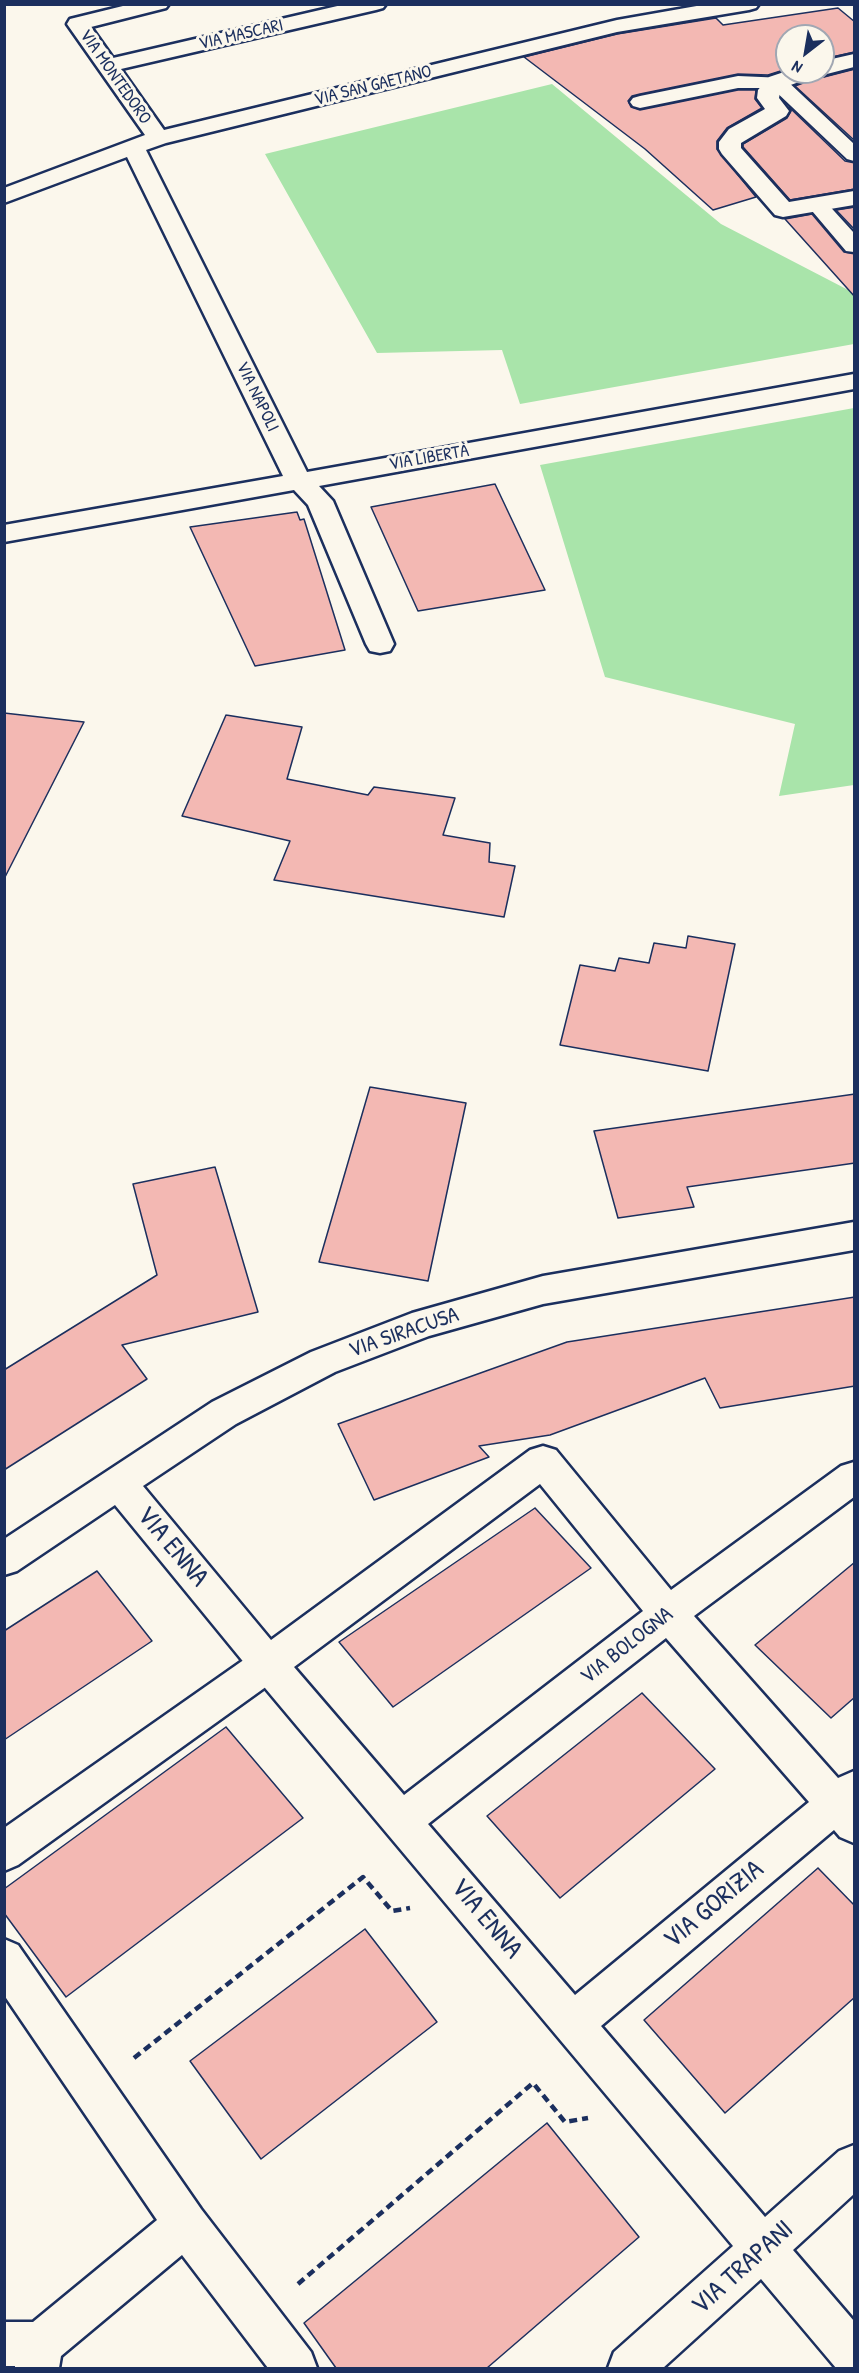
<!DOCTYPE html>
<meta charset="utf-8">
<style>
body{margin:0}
#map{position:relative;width:859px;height:2373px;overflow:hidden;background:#fbf7ec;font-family:"Patrick Hand",sans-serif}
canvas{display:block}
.frame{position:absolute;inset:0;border:6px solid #1b2f5e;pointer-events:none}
.north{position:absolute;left:775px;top:24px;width:60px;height:60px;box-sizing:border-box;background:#fbf7ec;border:2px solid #a1a7b3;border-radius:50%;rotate:211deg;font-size:16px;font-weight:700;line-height:24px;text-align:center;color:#1b2f5e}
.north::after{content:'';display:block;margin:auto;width:21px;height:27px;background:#1b2f5e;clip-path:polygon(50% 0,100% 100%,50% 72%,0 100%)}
</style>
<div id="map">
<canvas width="859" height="2373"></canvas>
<div class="frame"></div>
<div class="north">N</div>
</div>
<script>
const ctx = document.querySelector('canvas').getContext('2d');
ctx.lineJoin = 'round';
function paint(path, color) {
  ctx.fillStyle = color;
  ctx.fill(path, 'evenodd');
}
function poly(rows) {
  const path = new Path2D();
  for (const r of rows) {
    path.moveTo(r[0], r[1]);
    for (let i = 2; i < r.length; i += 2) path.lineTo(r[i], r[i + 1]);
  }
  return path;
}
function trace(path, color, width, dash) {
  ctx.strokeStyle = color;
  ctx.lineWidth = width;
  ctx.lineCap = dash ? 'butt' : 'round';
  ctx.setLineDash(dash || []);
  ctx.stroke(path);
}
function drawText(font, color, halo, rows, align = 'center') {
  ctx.font = font + ' "Patrick Hand",sans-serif';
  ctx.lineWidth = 6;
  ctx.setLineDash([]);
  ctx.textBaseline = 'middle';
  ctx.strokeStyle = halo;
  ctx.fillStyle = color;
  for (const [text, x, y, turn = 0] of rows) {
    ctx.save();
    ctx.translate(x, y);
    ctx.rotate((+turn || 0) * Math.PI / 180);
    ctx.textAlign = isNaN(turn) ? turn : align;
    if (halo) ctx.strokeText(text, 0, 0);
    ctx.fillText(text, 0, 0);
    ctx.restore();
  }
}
const green = poly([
 [552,84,721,224,854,293,854,344,520,404,502,350,377,353,265,154],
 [854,408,854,785,779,796,795,724,605,677,540,465]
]);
const building = poly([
 [838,8,855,22,855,52,823,59,823,36,787,36,787,69,768,75,738,74,640,94,632,96,628,101,631,107,640,110,738,90,756,90,755,99,762,108,727,128,717,141,717,149,756,197,713,210,645,149,524,57,617,34,716,18,723,25,838,8],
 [855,69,855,141,795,86,814,79,816,76,824,77,855,69],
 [789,107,845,161,855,163,855,189,790,200,743,147,743,144,787,118,791,111,789,107],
 [855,207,855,230,836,210,855,207],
 [812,214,844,252,855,254,855,297,785,219,812,214],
 [495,484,545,590,418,611,371,507,495,484],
 [297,512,300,520,304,519,345,650,255,666,190,527,297,512],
 [4,713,84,722,4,879,4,713],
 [226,715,302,727,287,779,368,795,374,787,455,798,443,835,490,843,489,862,515,866,504,917,274,880,290,841,182,816,226,715],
 [688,936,735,944,708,1071,560,1045,580,965,615,971,619,958,649,963,654,943,686,948,688,936],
 [370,1087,466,1103,428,1281,319,1262,370,1087],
 [855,1094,855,1163,687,1187,694,1207,618,1218,594,1131,855,1094],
 [215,1167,258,1312,122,1345,147,1379,4,1470,4,1370,157,1275,133,1184,215,1167],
 [855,1297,855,1386,720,1408,705,1378,550,1435,479,1446,489,1457,374,1500,338,1424,567,1342,855,1297],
 [535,1508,591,1568,393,1707,339,1642,535,1508],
 [855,1562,855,1697,831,1718,755,1645,855,1562],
 [97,1571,152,1641,4,1740,4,1631,97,1571],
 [642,1693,715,1769,560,1898,487,1816,642,1693],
 [226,1727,303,1818,66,1997,4,1913,4,1889,226,1727],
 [818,1868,855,1906,855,1997,725,2113,644,2020,818,1868],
 [365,1929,437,2022,261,2159,190,2061,365,1929],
 [547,2123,639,2237,487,2368,336,2368,304,2323,547,2123]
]);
const path = poly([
 [134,2058,363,1877,392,1911,410,1908],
 [298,2284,533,2083,565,2122,588,2118]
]);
const service = poly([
 [738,76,784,78,854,144,854,161,847,159,772,88,738,88,640,108,633,106,630,102,633,98,640,96,738,76],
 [818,199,825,201,854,233,854,252,846,251,807,205,811,201,818,199]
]);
const pedestrian = poly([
 [268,1647,281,1652,287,1664,281,1676,18,1865,4,1871,4,1828,255,1652,268,1647]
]);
const minor = poly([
 [131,4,169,4,166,8,91,27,113,58,346,4,386,4,383,8,376,10,121,69,164,130,617,20,708,4,759,4,756,8,749,10,617,32,166,143,146,150,307,472,854,374,854,389,319,486,333,501,394,644,390,651,380,653,370,651,366,644,308,505,294,490,4,542,4,525,283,476,127,157,4,203,4,188,145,135,67,24,70,19,131,4],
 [854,54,854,67,823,75,815,73,813,77,785,87,780,92,779,98,789,111,786,116,741,143,741,148,789,202,854,191,854,205,783,217,775,215,722,154,719,149,719,142,729,129,765,109,757,98,758,90,769,77,787,71,823,72,823,61,854,54],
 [854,1222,854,1250,543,1304,429,1336,335,1372,236,1424,143,1486,271,1640,530,1450,543,1446,556,1450,671,1590,841,1466,854,1462,854,1497,694,1616,838,1778,854,1771,854,1843,840,1837,834,1830,601,2026,765,2217,839,2151,854,2145,854,2194,793,2250,854,2321,854,2368,836,2368,761,2279,663,2368,608,2368,614,2352,733,2246,255,1676,115,1505,17,1571,4,1575,4,1539,212,1402,311,1352,412,1313,543,1276,854,1222],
 [540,1484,643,1611,404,1795,294,1667,540,1484],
 [666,1638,809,1802,575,1995,428,1824,666,1638],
 [4,1939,18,1945,201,2209,311,2352,317,2368,268,2368,182,2255,61,2356,59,2368,15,2368,15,2366,4,2366,4,2322,33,2322,157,2220,4,1995,4,1939]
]);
const farStreetnames = [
 ["VIA MASCARI",241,35,-13],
 ["VIA MONTEDORO",115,77,55],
 ["VIA SAN GAETANO",373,86,-14],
 ["VIA NAPOLI",257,397,64],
 ["VIA LIBERTÀ",429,458,-10]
];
const streetNames = [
 ["VIA SIRACUSA",404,1333,-19],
 ["VIA BOLOGNA",627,1646,-38]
];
const nearStreetnames = [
 ["VIA ENNA",172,1547,50],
 ["VIA GORIZIA",714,1905,-40],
 ["VIA ENNA",486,1919,50],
 ["VIA TRAPANI",743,2268,-42]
];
paint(green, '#a9e4aa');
paint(building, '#f3b8b3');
trace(building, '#1b2f5e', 1.5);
trace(service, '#1b2f5e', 4);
trace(pedestrian, '#1b2f5e', 5);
trace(minor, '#1b2f5e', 5);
trace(path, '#1b2f5e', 4.5, [8, 5]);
paint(service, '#fbf7ec');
paint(pedestrian, '#fbf7ec');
paint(minor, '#fbf7ec');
drawText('18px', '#1b2f5e', '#fbf7ec', farStreetnames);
drawText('22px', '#1b2f5e', '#fbf7ec', streetNames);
drawText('27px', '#1b2f5e', '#fbf7ec', nearStreetnames);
</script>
